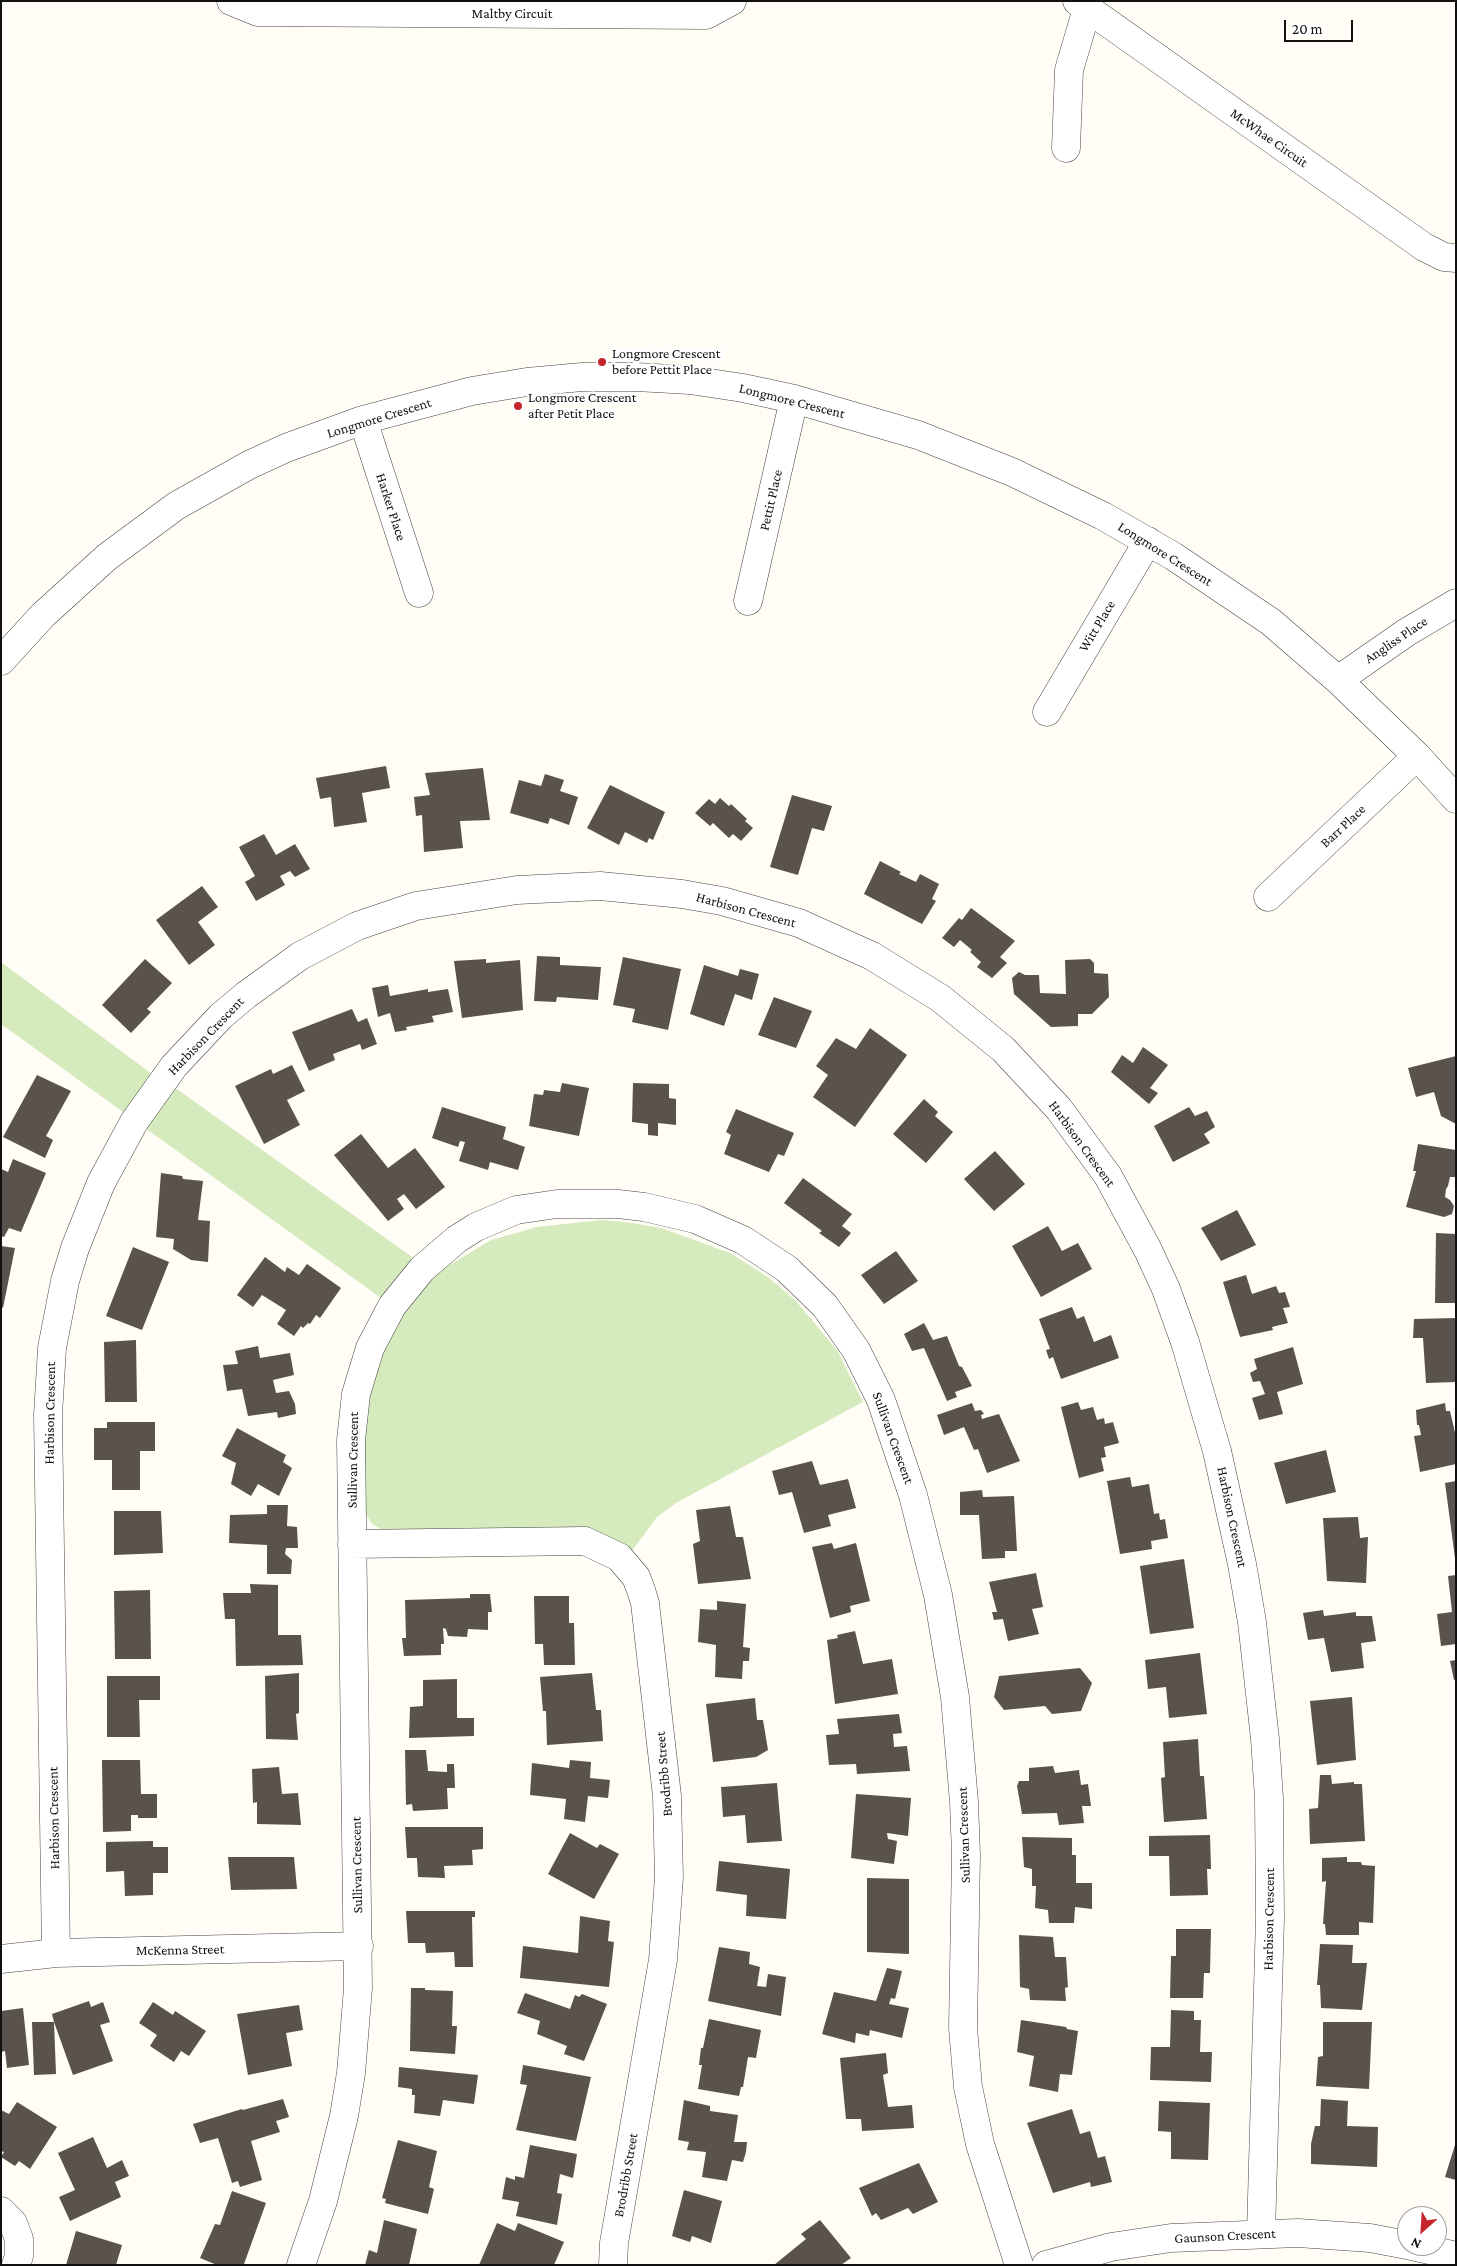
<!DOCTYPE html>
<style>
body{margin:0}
#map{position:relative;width:1457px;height:2266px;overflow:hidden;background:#fffdf5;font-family:"Crimson Pro",serif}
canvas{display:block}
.frame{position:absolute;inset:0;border:2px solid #111;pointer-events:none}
.north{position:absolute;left:1397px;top:2206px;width:50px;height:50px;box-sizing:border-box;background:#fff;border:1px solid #a0a0a0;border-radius:50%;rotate:206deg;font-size:14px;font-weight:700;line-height:20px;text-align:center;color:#111}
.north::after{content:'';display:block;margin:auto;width:18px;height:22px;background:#c4262e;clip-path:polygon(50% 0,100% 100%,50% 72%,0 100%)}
.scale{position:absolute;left:1284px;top:20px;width:69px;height:22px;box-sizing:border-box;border:2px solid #111;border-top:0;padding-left:6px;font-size:15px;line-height:18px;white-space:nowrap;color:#111;-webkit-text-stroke:4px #fff;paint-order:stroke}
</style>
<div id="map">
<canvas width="1457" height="2266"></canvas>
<div class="frame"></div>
<div class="north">N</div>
<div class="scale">20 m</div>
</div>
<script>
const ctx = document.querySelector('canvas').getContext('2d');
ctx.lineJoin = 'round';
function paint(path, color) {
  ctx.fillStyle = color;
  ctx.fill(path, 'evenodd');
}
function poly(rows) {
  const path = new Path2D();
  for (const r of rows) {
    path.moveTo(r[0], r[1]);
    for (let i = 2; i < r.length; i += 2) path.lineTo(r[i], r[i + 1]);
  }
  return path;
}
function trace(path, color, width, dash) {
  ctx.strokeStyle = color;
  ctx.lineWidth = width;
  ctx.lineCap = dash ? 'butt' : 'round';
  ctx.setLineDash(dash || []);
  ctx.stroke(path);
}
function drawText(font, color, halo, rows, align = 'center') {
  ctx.font = font + ' "Crimson Pro",serif';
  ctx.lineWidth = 5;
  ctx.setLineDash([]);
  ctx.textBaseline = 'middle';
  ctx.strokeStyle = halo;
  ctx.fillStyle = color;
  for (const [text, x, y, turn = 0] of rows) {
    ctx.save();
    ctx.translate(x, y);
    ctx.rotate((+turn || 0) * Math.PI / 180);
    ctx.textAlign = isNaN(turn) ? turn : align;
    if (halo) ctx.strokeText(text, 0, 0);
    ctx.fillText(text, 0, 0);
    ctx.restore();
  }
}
const green = poly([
 [1,962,152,1074,174,1087,415,1259,438,1272,491,1240,537,1227,602,1220,632,1223,661,1228,730,1253,768,1277,796,1301,826,1337,838,1352,863,1402,676,1503,657,1517,629,1555,391,1533,381,1529,372,1524,364,1510,361,1436,374,1364,405,1307,381,1298,1,1024]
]);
const building = poly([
 [386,766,390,788,362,793,367,822,334,827,331,797,320,799,316,778],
 [483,768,490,820,460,821,463,848,424,852,422,815,416,816,414,797,430,795,425,773],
 [545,774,564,780,560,791,578,797,569,825,550,818,548,824,510,813,519,780,541,786],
 [610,785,665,812,653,840,649,838,647,843,625,832,619,845,587,828],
 [792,795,832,806,824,831,812,828,798,875,770,867],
 [720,798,729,806,731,804,747,819,745,821,753,828,741,841,733,834,729,838,713,823,710,826,695,813,709,799,715,804],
 [264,834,276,855,295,844,310,869,295,877,290,871,280,876,285,885,256,901,245,882,255,876,239,847],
 [880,861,901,872,899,874,916,882,920,874,939,884,932,899,936,901,922,924,864,894],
 [202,886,218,907,198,922,215,945,189,965,156,920],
 [971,908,1015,941,1000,957,1007,963,992,978,977,967,981,962,970,952,972,950,960,940,954,947,942,938,959,918,962,920],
 [537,956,560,957,560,965,601,967,598,1000,557,997,556,1002,534,1001],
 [623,957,681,969,668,1030,632,1022,635,1009,613,1005],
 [145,959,172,983,147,1009,151,1012,131,1033,102,1005],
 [486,959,486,963,520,960,523,1010,462,1018,454,961],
 [1090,959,1094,963,1094,973,1108,974,1109,997,1092,1014,1078,1014,1078,1026,1051,1027,1014,994,1012,978,1019,972,1025,975,1039,975,1040,993,1066,994,1065,960],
 [704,965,738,976,740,969,759,974,752,1000,735,994,724,1026,690,1014],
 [388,985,390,996,428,989,428,992,448,989,453,1012,432,1016,434,1022,406,1027,407,1030,395,1032,390,1013,378,1017,372,988],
 [774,997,812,1011,796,1048,758,1035],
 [352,1009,358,1022,367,1018,377,1044,362,1050,360,1044,333,1054,335,1060,309,1071,292,1032],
 [870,1028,907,1055,855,1127,813,1097,828,1075,816,1066,836,1038,856,1049],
 [1143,1047,1168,1065,1150,1088,1158,1093,1149,1104,1111,1072,1122,1055,1133,1063],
 [1456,1056,1456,1124,1441,1116,1434,1092,1416,1097,1408,1068],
 [292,1065,305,1091,287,1100,300,1125,264,1144,235,1086,271,1069,273,1074],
 [37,1075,71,1091,46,1136,53,1140,45,1158,3,1137],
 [562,1083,589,1088,579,1136,529,1126,534,1094,543,1095,544,1090,560,1092],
 [633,1083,669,1084,669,1098,676,1099,676,1125,658,1123,658,1136,648,1135,648,1124,632,1122],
 [924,1099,938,1112,935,1116,953,1132,926,1163,893,1134],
 [442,1107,506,1127,503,1139,525,1147,518,1170,490,1162,488,1170,459,1161,465,1142,460,1141,458,1147,432,1138],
 [1189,1107,1195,1116,1207,1111,1215,1127,1204,1134,1210,1143,1173,1162,1154,1126],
 [736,1109,794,1133,784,1156,778,1154,769,1172,724,1154,731,1135,726,1132],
 [361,1134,388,1168,415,1148,445,1187,416,1209,404,1194,397,1199,404,1209,388,1221,334,1155],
 [1418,1144,1456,1150,1456,1177,1450,1177,1448,1186,1446,1189,1445,1197,1450,1200,1454,1206,1452,1214,1444,1217,1406,1207,1416,1171,1413,1171],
 [995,1151,1025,1184,994,1211,964,1179],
 [13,1159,46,1173,21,1232,9,1228,4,1237,1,1236,1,1169,8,1172],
 [161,1173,182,1176,183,1179,203,1181,198,1220,210,1221,208,1262,191,1260,173,1249,174,1239,156,1237],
 [803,1178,852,1214,842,1226,851,1233,839,1247,819,1233,822,1231,784,1203],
 [1237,1210,1256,1245,1221,1261,1201,1228],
 [1048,1226,1062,1251,1078,1243,1092,1269,1041,1297,1012,1246],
 [1436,1233,1456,1234,1456,1303,1435,1303],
 [1,1246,15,1248,3,1308,1,1307],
 [133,1247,169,1262,142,1330,106,1316],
 [896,1251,918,1281,884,1304,861,1275],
 [265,1257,285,1272,287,1267,299,1275,307,1264,341,1288,320,1318,316,1315,310,1324,308,1323,303,1328,301,1326,294,1336,277,1324,286,1310,262,1295,253,1307,237,1295],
 [1246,1275,1252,1294,1276,1286,1279,1293,1285,1292,1290,1307,1283,1308,1288,1323,1272,1327,1273,1330,1240,1337,1223,1282],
 [1072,1307,1077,1319,1084,1316,1094,1342,1111,1335,1119,1358,1061,1379,1053,1357,1049,1359,1046,1350,1050,1349,1039,1319],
 [1456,1318,1456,1382,1426,1383,1423,1338,1413,1338,1414,1319],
 [924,1323,933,1340,947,1336,959,1366,962,1367,972,1386,955,1392,957,1397,947,1401,924,1348,912,1351,904,1334],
 [136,1340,137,1402,105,1402,104,1342],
 [258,1346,260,1358,290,1353,294,1375,273,1380,276,1393,289,1391,295,1404,296,1414,278,1418,277,1412,248,1416,242,1389,227,1391,223,1365,238,1364,235,1351],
 [1293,1347,1303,1384,1277,1392,1283,1414,1259,1420,1252,1398,1265,1394,1260,1381,1253,1382,1250,1373,1257,1369,1254,1359],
 [1078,1402,1081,1410,1093,1407,1097,1420,1104,1418,1105,1424,1113,1422,1119,1443,1104,1447,1106,1457,1101,1458,1104,1471,1079,1478,1061,1407],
 [972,1403,975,1411,981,1410,984,1414,981,1415,982,1419,999,1414,1020,1461,987,1473,978,1449,974,1450,964,1427,944,1435,937,1415],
 [1445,1403,1446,1411,1450,1411,1456,1437,1456,1464,1420,1472,1414,1436,1421,1435,1419,1425,1417,1425,1416,1410],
 [107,1422,155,1422,155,1451,140,1451,140,1490,112,1490,112,1460,94,1460,94,1428,107,1428],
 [237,1428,286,1455,283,1462,292,1468,279,1496,258,1484,251,1496,231,1484,236,1463,222,1456],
 [1326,1450,1336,1492,1286,1504,1274,1463],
 [812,1461,820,1485,848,1479,856,1508,828,1515,831,1526,804,1533,792,1492,779,1495,772,1471],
 [1130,1477,1132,1487,1149,1484,1154,1514,1159,1513,1160,1520,1165,1519,1168,1538,1151,1541,1152,1549,1120,1554,1107,1481],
 [1456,1481,1456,1558,1455,1558,1445,1483],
 [982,1490,983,1497,1014,1496,1017,1551,1005,1551,1005,1558,982,1559,979,1515,960,1515,960,1492],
 [267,1505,288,1505,287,1526,297,1527,298,1548,286,1548,285,1554,292,1560,291,1574,267,1574,267,1545,229,1543,230,1515,267,1514],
 [730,1506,736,1537,743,1537,751,1579,698,1584,693,1544,700,1541,696,1510],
 [114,1511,161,1511,163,1553,114,1555],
 [1358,1517,1360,1538,1368,1537,1366,1583,1327,1581,1323,1518],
 [832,1543,834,1549,856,1543,870,1601,850,1606,851,1612,830,1618,812,1547],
 [1184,1559,1194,1628,1150,1634,1140,1566],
 [1036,1573,1043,1607,1032,1609,1039,1634,1008,1641,1003,1619,994,1620,992,1612,997,1612,989,1582],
 [1456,1575,1456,1644,1441,1646,1437,1614,1452,1612,1448,1576],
 [250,1584,278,1585,278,1635,301,1635,303,1665,236,1666,235,1619,225,1619,223,1593,251,1593],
 [150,1590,151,1659,115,1659,114,1591],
 [470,1594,490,1594,492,1612,488,1612,488,1630,468,1629,467,1637,448,1636,446,1629,443,1628,444,1644,441,1644,441,1655,404,1656,402,1638,406,1638,405,1600,470,1598],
 [534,1596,569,1596,569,1623,574,1623,575,1665,544,1665,543,1644,535,1644],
 [717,1601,746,1604,743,1647,750,1648,749,1661,743,1661,742,1679,715,1677,716,1645,698,1642,700,1609,717,1610],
 [1323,1610,1324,1616,1356,1612,1356,1616,1372,1616,1376,1641,1361,1643,1364,1668,1331,1672,1324,1638,1308,1640,1303,1613],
 [855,1631,863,1664,892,1659,898,1694,835,1704,827,1640,838,1638,837,1635],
 [1200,1653,1207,1714,1169,1718,1166,1687,1148,1689,1145,1660],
 [1456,1660,1456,1680,1454,1680,1450,1661],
 [1080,1668,1092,1683,1081,1711,1052,1714,1045,1706,1004,1710,994,1697,999,1676],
 [299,1673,299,1713,296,1714,298,1740,266,1739,265,1676],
 [592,1673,596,1710,601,1710,603,1741,547,1745,546,1711,543,1711,540,1677],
 [107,1676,160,1676,160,1700,139,1700,140,1737,107,1737],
 [457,1679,457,1718,474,1718,474,1736,409,1738,410,1707,423,1706,423,1680],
 [1352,1697,1356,1760,1317,1765,1310,1701],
 [755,1698,757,1720,763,1720,768,1750,756,1757,713,1762,706,1704],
 [899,1714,902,1733,893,1734,894,1747,907,1746,910,1771,857,1774,856,1764,829,1765,826,1735,839,1734,837,1719],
 [1198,1739,1200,1776,1204,1776,1207,1819,1164,1822,1161,1778,1165,1777,1163,1742],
 [405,1750,426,1750,428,1771,447,1772,447,1764,454,1764,455,1788,447,1788,448,1809,413,1811,412,1804,406,1805],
 [102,1760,140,1760,141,1794,157,1794,157,1818,138,1818,138,1815,131,1815,131,1831,103,1832],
 [570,1760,591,1762,590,1778,610,1780,608,1798,588,1796,585,1822,564,1819,566,1799,530,1795,532,1763,569,1768],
 [1053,1766,1055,1773,1079,1770,1081,1785,1088,1784,1091,1806,1082,1806,1084,1823,1059,1825,1057,1813,1022,1814,1017,1786,1019,1781,1029,1781,1029,1768],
 [279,1767,282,1794,298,1793,301,1825,257,1824,257,1802,253,1803,252,1769],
 [1320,1775,1331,1775,1332,1784,1354,1782,1354,1784,1362,1784,1365,1841,1310,1844,1309,1809,1318,1808],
 [777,1783,782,1841,747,1843,745,1815,723,1817,721,1787],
 [856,1794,911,1798,908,1836,887,1833,888,1839,897,1841,894,1864,851,1858],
 [405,1827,483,1827,483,1849,472,1850,473,1865,444,1866,445,1878,418,1877,417,1858,407,1858],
 [570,1833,597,1848,600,1844,619,1854,594,1899,548,1874],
 [1210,1835,1211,1869,1207,1869,1208,1895,1170,1896,1169,1856,1149,1856,1149,1836],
 [1022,1837,1072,1838,1072,1855,1076,1855,1076,1883,1092,1883,1092,1909,1075,1907,1074,1923,1049,1923,1048,1910,1035,1908,1036,1886,1032,1886,1032,1869,1024,1867],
 [153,1841,153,1847,168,1847,168,1873,153,1873,153,1895,125,1896,124,1871,106,1872,106,1842],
 [228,1857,294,1857,297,1889,231,1890],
 [1347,1857,1347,1862,1361,1862,1362,1865,1375,1866,1373,1923,1359,1922,1359,1935,1326,1935,1325,1924,1323,1924,1326,1881,1322,1882,1322,1858],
 [719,1861,790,1869,786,1919,746,1916,747,1895,716,1891],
 [867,1878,909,1879,909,1954,867,1952],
 [406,1911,475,1911,475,1917,472,1917,473,1967,455,1967,454,1952,426,1953,425,1943,408,1943],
 [580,1916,610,1921,608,1941,614,1942,609,1987,520,1978,523,1946,578,1953],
 [1176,1929,1211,1929,1210,1973,1204,1973,1203,1998,1170,1998,1171,1956,1176,1956],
 [1019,1935,1053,1937,1055,1957,1066,1957,1068,1987,1065,1988,1066,2001,1030,2000,1029,1989,1020,1987],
 [1320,1944,1353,1945,1352,1963,1367,1963,1362,2010,1321,2008,1320,1985,1317,1985],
 [719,1947,750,1952,749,1964,760,1967,757,1986,766,1987,768,1974,786,1977,781,2016,708,2001],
 [887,1968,902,1971,895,1999,891,1998,889,2004,909,2008,902,2038,870,2030,869,2036,856,2033,855,2043,822,2034,834,1992,876,2001],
 [411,1988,425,1988,425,1990,453,1991,452,2026,457,2026,455,2054,410,2051],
 [525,1993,570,2009,575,1995,579,1997,582,1994,607,2004,584,2061,564,2054,567,2046,537,2034,540,2021,517,2013],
 [89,2001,91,2007,103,2002,110,2022,100,2025,113,2061,73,2075,54,2022,56,2074,34,2075,32,2022,54,2022,52,2014],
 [153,2002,173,2015,175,2011,206,2031,189,2056,181,2051,174,2062,150,2046,157,2035,139,2023],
 [299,2005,303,2030,286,2033,292,2066,248,2075,237,2014],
 [23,2008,29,2065,7,2068,5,2051,1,2052,1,2011],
 [1171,2010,1194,2011,1194,2020,1201,2020,1200,2052,1212,2052,1211,2082,1150,2080,1151,2047,1170,2047],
 [709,2019,761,2030,756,2058,748,2057,743,2087,741,2087,739,2096,698,2089,702,2065,699,2065,701,2048,703,2048],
 [1021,2020,1066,2027,1067,2029,1078,2031,1072,2075,1060,2074,1058,2092,1029,2086,1034,2056,1017,2052],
 [1323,2022,1372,2022,1369,2089,1316,2086,1318,2057,1323,2056],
 [886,2053,888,2073,883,2075,888,2107,912,2105,914,2128,862,2131,861,2119,846,2119,840,2058],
 [523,2065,591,2077,576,2141,516,2130,527,2085,520,2084],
 [399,2067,478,2075,474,2104,443,2100,440,2116,414,2113,415,2095,412,2095,412,2089,398,2087],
 [283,2099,289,2117,276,2121,280,2132,251,2141,262,2180,240,2187,238,2181,232,2183,218,2138,200,2143,193,2124,242,2109,243,2110],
 [1321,2099,1348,2101,1347,2126,1378,2127,1377,2167,1311,2164,1311,2144,1315,2126,1320,2126],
 [684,2100,710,2106,710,2111,738,2115,734,2142,747,2142,746,2152,743,2162,732,2160,727,2181,702,2177,706,2152,687,2150,689,2142,678,2140],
 [1159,2101,1210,2103,1208,2160,1171,2159,1171,2132,1158,2131],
 [17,2102,57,2127,30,2169,19,2161,15,2166,1,2157,4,2152,1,2151,1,2110,9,2114],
 [1072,2109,1080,2134,1090,2131,1098,2158,1105,2156,1112,2182,1091,2187,1090,2182,1053,2193,1027,2123],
 [93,2137,107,2168,122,2160,129,2176,115,2182,121,2197,70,2221,59,2197,75,2190,58,2153],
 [398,2140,437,2151,429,2187,434,2189,428,2214,385,2203,386,2199,382,2198],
 [530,2145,577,2154,573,2178,560,2174,557,2193,562,2194,557,2225,516,2216,519,2202,502,2199,506,2177,515,2180,515,2176,524,2178],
 [1455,2145,1456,2145,1456,2180,1445,2177],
 [919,2163,938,2202,913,2214,908,2208,881,2220,876,2213,872,2216,859,2188],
 [684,2190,722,2201,711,2243,692,2236,690,2242,672,2236],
 [232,2191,266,2203,244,2264,217,2265,200,2258,215,2224,220,2225],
 [384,2220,417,2229,409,2265,365,2265,369,2250,377,2253],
 [820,2220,851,2258,841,2265,774,2265,806,2239,801,2234],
 [497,2223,515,2231,518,2223,564,2242,554,2265,479,2265],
 [76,2231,122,2245,116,2265,66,2265]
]);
const minor = poly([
 [231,1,258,12,706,15,732,1],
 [1077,1,1424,247,1444,257,1456,258],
 [1066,148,1069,70,1087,9],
 [363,420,419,593],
 [748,601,794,399],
 [1,661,43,615,107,557,176,506,249,465,286,448,363,420,472,391,527,382,582,377,636,377,690,380,743,388,794,399,918,435,1012,472,1103,516,1173,556,1271,622,1338,680,1417,756,1456,799],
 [1338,680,1407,632,1456,603],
 [1047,712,1148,541],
 [1268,897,1417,756],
 [352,1544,585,1541,619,1557,636,1577,641,1590,645,1603,667,1796,669,1877,663,1960,614,2243,613,2265],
 [56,1953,48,1415,52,1348,65,1281,75,1248,101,1183,134,1122,174,1066,221,1016,246,995,300,956,357,926,416,906,517,890,600,886,682,894,722,901,799,923,872,956,940,998,1003,1049,1059,1109,1108,1176,1148,1250,1166,1289,1185,1342,1217,1451,1242,1564,1252,1622,1265,1739,1269,1798,1270,1918,1261,2233],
 [1,1959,56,1953,359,1946],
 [1,2211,13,2223,19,2239,19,2256,16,2265],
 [1412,2246,1456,2256],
 [301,2265,323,2201,344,2116,351,2073,358,1988,351,1440,356,1394,370,1348,392,1306,422,1269,457,1239,476,1227,516,1210,557,1204,618,1204,644,1207,695,1219,743,1240,787,1269,825,1306,856,1350,881,1400,913,1495,938,1595,955,1697,964,1802,966,1855,963,2028,968,2087,980,2144,1019,2265],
 [1046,2265,1111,2247,1171,2238,1298,2233,1370,2238,1407,2245]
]);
const markers = [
 [602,362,5,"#c4262e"],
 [518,406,5,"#c4262e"]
];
const streetNames = [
 ["Maltby Circuit",512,14],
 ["McWhae Circuit",1269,138,35],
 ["Longmore Crescent",792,401,14],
 ["Longmore Crescent",379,418,-17],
 ["Pettit Place",771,500,-77],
 ["Harker Place",391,507,72],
 ["Longmore Crescent",1165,554,32],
 ["Witt Place",1097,626,-59],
 ["Angliss Place",1396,640,-34],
 ["Barr Place",1343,826,-43],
 ["Harbison Crescent",746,910,15],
 ["Harbison Crescent",206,1036,-46],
 ["Harbison Crescent",1082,1144,54],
 ["Harbison Crescent",50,1413,-89],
 ["Sullivan Crescent",893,1438,70],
 ["Sullivan Crescent",353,1460,-89],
 ["Harbison Crescent",1232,1517,78],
 ["Brodribb Street",664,1774,-95],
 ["Harbison Crescent",54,1818,-91],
 ["Sullivan Crescent",964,1835,-92],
 ["Sullivan Crescent",357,1865,-91],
 ["Harbison Crescent",1269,1919,-89],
 ["McKenna Street",180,1950,-1],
 ["Brodribb Street",626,2175,-80],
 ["Gaunson Crescent",1225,2236,-3]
];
const poiNames = [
 ["Longmore Crescent",612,354],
 ["before Pettit Place",612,370],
 ["Longmore Crescent",528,398],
 ["after Petit Place",528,414]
];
paint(green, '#d5ebbd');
paint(building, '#5a524d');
trace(minor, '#444', 29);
trace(minor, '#fff', 28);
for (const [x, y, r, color] of markers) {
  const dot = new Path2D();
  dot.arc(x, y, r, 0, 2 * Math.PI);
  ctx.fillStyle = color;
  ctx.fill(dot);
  trace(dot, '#fff', 2);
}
drawText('14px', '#111', '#fff', streetNames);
drawText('14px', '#111', '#fff', poiNames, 'left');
</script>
